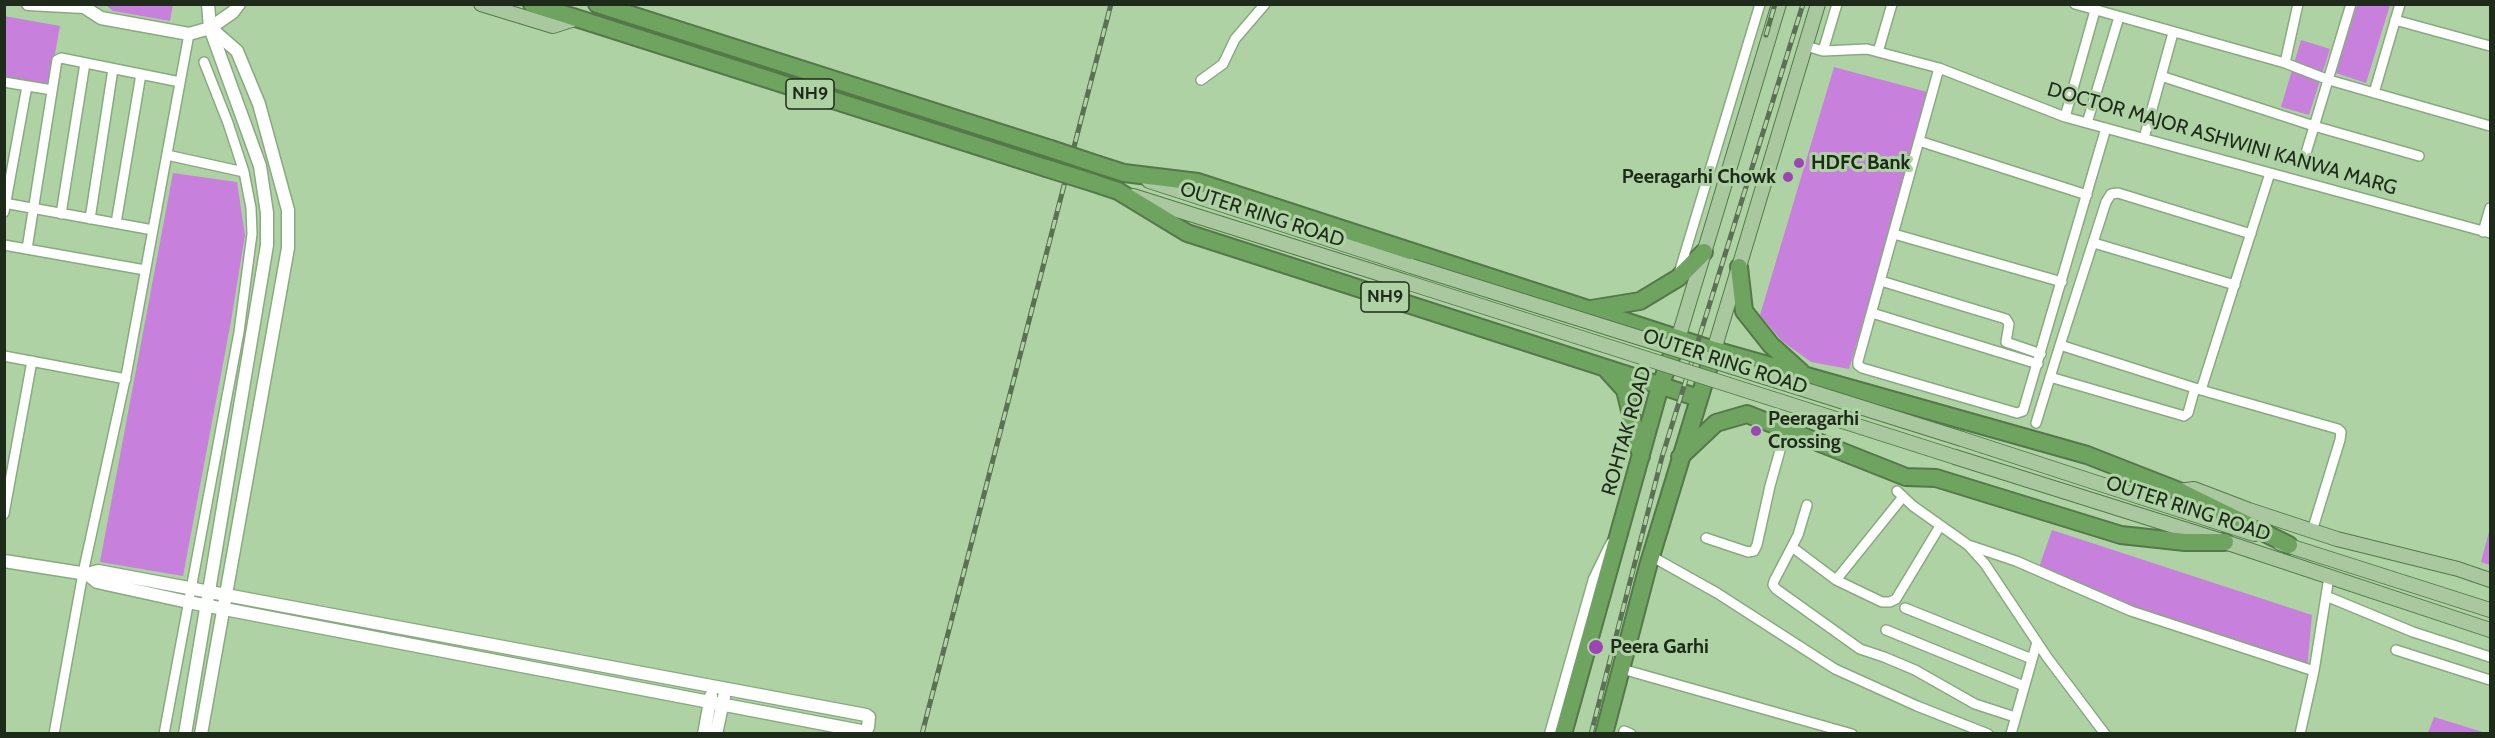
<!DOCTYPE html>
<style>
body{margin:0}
#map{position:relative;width:2495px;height:738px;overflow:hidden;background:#afd2a5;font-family:Cabin,sans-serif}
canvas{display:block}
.frame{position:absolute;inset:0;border:6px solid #1e2b1a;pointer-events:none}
</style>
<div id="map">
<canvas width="2495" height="738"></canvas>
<div class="frame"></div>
</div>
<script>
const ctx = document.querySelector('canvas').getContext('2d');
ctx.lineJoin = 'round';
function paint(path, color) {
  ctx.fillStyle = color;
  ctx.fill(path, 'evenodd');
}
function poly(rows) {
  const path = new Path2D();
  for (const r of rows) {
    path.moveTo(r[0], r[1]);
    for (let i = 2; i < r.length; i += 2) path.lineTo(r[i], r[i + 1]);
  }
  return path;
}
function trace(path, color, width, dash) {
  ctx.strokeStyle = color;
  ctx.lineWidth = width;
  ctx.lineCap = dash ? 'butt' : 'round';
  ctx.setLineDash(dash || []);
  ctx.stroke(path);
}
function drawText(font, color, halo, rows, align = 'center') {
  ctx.font = font + ' Cabin,sans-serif';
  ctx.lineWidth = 6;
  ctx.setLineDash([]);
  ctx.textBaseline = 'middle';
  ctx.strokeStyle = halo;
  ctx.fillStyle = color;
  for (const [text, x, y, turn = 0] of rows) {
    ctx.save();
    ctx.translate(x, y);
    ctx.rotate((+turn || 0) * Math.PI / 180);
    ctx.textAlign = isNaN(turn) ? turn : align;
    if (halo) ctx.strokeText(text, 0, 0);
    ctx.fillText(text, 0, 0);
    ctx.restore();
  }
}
const green = poly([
 [106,5,173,5,170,21,113,11],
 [2357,5,2390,5,2366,83,2336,73],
 [4,16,60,26,49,87,5,80],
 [2301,40,2330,49,2309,115,2281,107],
 [1834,67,1931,93,1849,369,1811,362,1782,341,1760,315],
 [173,173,237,182,245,235,231,321,183,576,100,562],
 [2490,528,2490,565,2481,562],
 [2052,530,2312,615,2307,670,2037,573],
 [2434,717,2486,733,2428,733]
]);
const street = poly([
 [2075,4,2285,63,2329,80,2490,126],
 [2395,20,2490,46],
 [1806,46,1823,51,1867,49,1939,68,2065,117,2490,233],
 [1823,51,1837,4],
 [1878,52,1892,4],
 [2285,63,2298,4],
 [1939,68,1858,361,1858,365,1862,368,2017,413,2023,411,2106,128],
 [2161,76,2314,126,2419,156],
 [1201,80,1223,64,1235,39,1265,4],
 [4,82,52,90],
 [2374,93,2400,4],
 [2065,117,2096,7],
 [2087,123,2119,17],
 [2144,138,2173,33],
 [1919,141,2087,195],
 [167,155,244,172],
 [2303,163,2351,4],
 [4,203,153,230],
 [4,212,27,86],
 [61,214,85,63],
 [90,219,113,69],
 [116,223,141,74],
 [2483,232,2490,208],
 [1894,234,2062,282],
 [2094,243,2235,285],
 [4,245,145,270],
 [27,249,57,60,61,58,180,82],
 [1679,273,1760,4],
 [1881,281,2006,319,2009,324,2006,342,2041,354],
 [1872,313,2038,364],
 [2060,345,2201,390,2338,429,2341,432,2340,440,2312,531],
 [4,356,126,379],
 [2050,377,2184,416,2188,413,2195,388],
 [2201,390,2270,173],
 [2036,423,2060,345,2106,202,2111,194,2118,193,2251,234],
 [1897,491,1913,506,1968,545,2016,561,2131,611,2314,671],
 [1807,505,1798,535,1774,581,1773,585,1776,589,1860,649,1884,657,1915,670,1975,704,2015,717],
 [4,514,32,361],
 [1706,538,1748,552,1754,551,1757,545,1770,486,1786,429],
 [1968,545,1985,564,2047,657,2105,734],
 [1792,547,1836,580,1882,602,1890,602,1896,599,1940,526],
 [1651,556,1717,593,1835,669,1917,706,1988,734],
 [1836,580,1902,498],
 [2326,596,2413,632,2490,657],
 [1905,608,2032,659],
 [1886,630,2024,686],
 [2396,650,2490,680],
 [1622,669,1852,734],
 [1624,731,1631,734],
 [54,734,83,573,127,371,189,34],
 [164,734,239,332,252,234,251,208,244,172,228,123,204,62],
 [2011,734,2037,642],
 [2300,734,2314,671,2329,577]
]);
const secondary = poly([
 [28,4,84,7,101,18,189,34,210,28,233,12,239,4],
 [4,561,87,574,98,571,866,715,869,717,868,727,866,731,861,731,188,602,97,582,87,574],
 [185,734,267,245,267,213,260,166,210,28,208,4],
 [201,734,288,248,288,210,259,104,237,51,214,31],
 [704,734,711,696],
 [716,734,724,697],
 [1551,734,1595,579,1612,544]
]);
const primary = poly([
 [481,4,553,26,575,19],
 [1149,181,1411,266],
 [1133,196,1403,281],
 [1678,339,1779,4],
 [1714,350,1818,4],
 [1962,439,2254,534],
 [1955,457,2225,542,2490,630],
 [2179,491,2194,489,2249,510,2337,539,2458,569,2490,580],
 [2280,543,2490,610]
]);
const highway = poly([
 [532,4,1046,168],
 [597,4,1051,149],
 [1099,165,1124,173,1198,182,1714,350,2087,455,2179,491,2289,545],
 [1094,183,1118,191,1187,233,1699,398],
 [1739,267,1744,311,1771,345,1801,372],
 [1591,309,1640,301,1678,278,1704,252],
 [1606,369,1625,390,1641,456],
 [1680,457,1716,423,1747,414,1906,477,1936,478,2121,535,2185,542,2225,542],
 [1563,734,1660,386,1678,339],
 [1604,734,1648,566,1714,350]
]);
const rail = poly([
 [1766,35,1775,4],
 [922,734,1111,4],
 [1591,734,1662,457,1803,4]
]);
const primaryBridge = poly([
 [1411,266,1962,439],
 [1403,281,1955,457]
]);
const highwayBridge = poly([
 [1051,149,1099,165],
 [1046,168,1094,183]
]);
const markers = [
 [1799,163,6,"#9c46b3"],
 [1788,177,6,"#9c46b3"],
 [1756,431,6,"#9c46b3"],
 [1596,647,8,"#9c46b3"]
];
const shields = [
 [810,94,48],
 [1385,297,48]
];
const shieldNames = [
 ["NH9",810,94],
 ["NH9",1385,297]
];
const streetNames = [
 ["DOCTOR MAJOR ASHWINI KANWA MARG",2222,139,16],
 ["OUTER RING ROAD",1262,215,18],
 ["OUTER RING ROAD",1725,362,18],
 ["ROHTAK ROAD",1627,431,-74],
 ["OUTER RING ROAD",2188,509,18]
];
const poiNames = [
 ["HDFC Bank",1811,163],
 ["Peeragarhi Chowk",1776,177,"right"],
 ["Peeragarhi",1768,419],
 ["Crossing",1768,442],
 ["Peera Garhi",1610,647]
];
paint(green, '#c780db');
trace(street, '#88aa7f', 12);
trace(secondary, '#88aa7f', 15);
trace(primary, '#537948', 16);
trace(highway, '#537948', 20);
trace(street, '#fff', 9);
trace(secondary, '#fff', 12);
trace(primary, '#a9c8a0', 14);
trace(highway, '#6fa360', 16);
trace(rail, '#5b7154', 5);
trace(rail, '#afd2a5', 3, [9]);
trace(primaryBridge, '#537948', 16, []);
trace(highwayBridge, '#537948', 20, []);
trace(primaryBridge, '#a9c8a0', 14);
trace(highwayBridge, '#6fa360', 16);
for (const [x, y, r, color] of markers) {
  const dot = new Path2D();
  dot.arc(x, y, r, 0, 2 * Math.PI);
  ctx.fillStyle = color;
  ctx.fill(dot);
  trace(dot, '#afd2a5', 2);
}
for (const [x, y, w] of shields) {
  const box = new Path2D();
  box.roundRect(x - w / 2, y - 15, w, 30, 4.5);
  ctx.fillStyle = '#afd2a5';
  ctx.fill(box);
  trace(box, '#1e2b1a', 1.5);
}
drawText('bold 18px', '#1e2b1a', null, shieldNames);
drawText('20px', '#1e2b1a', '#afd2a5', streetNames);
drawText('bold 20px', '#1e2b1a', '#afd2a5', poiNames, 'left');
</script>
